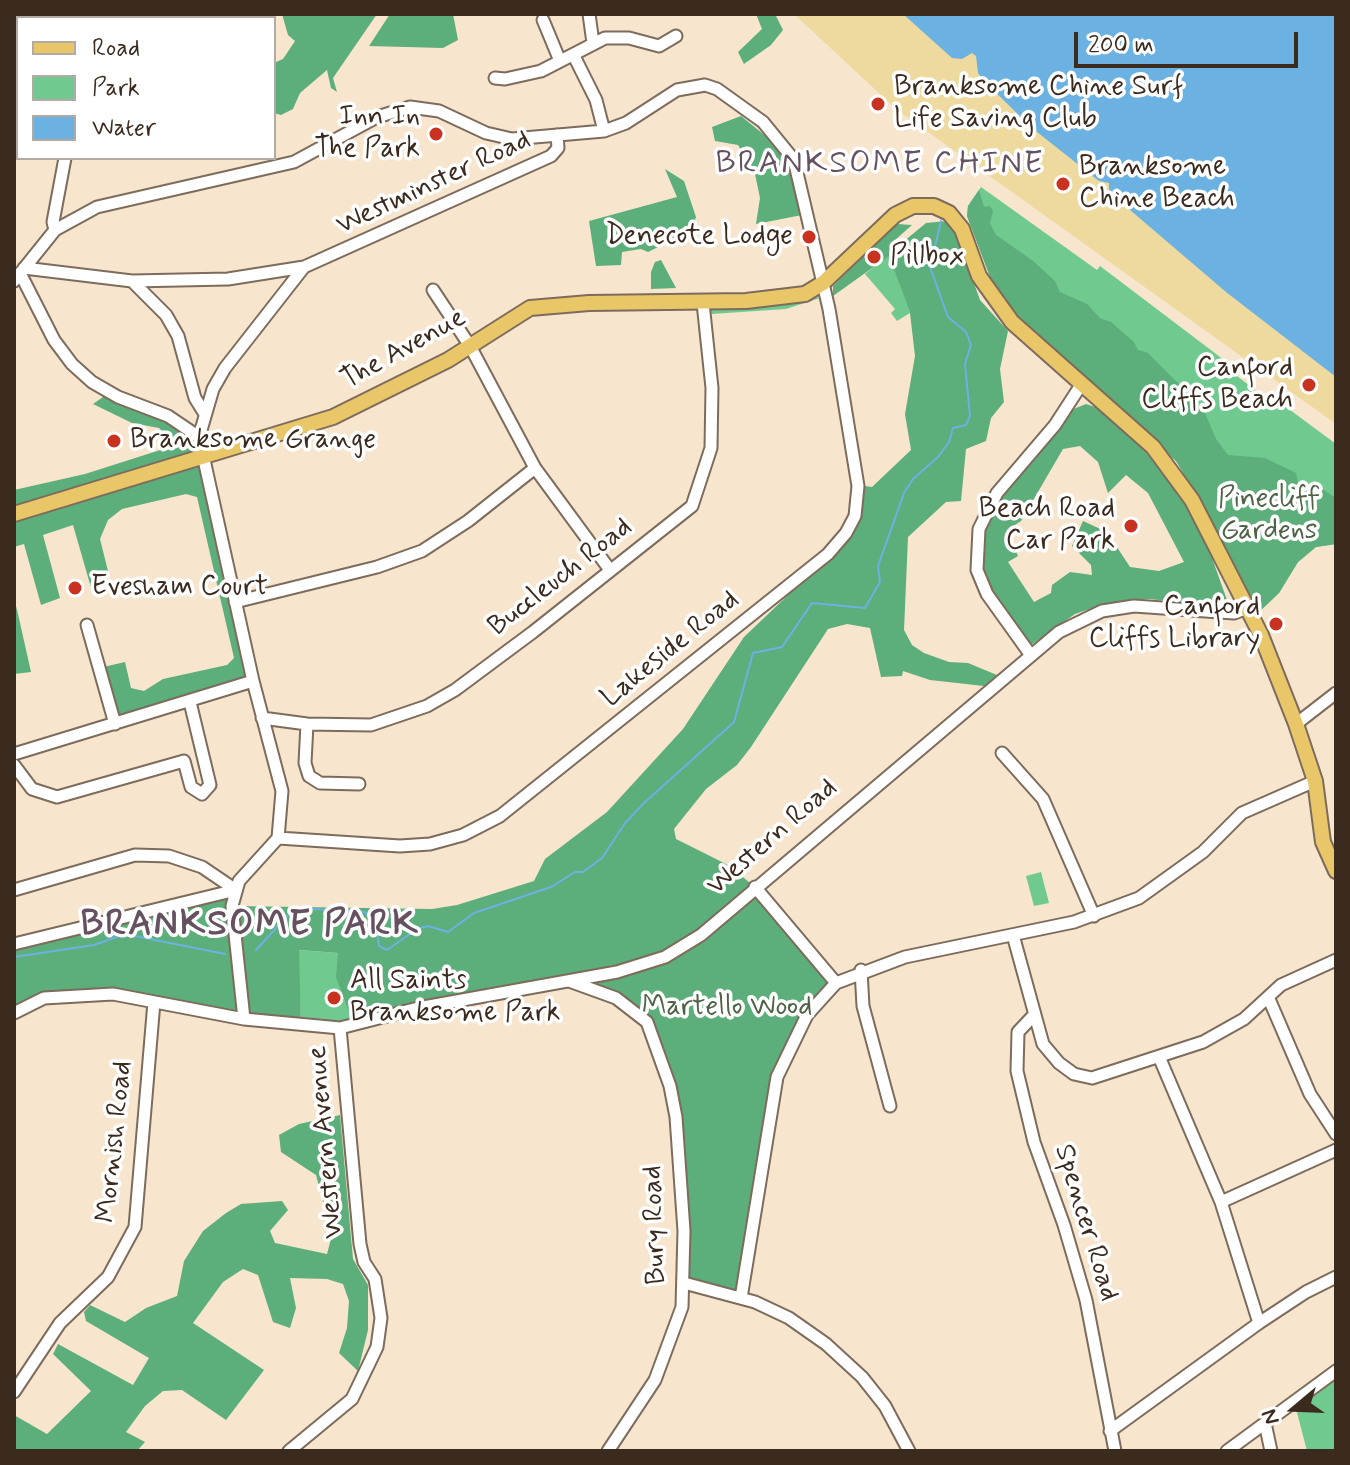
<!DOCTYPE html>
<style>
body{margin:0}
#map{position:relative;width:1350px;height:1465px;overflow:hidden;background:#f7e5ce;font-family:Mynerve,sans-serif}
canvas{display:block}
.frame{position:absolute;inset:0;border:16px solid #3b2a1e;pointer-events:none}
.legend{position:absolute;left:16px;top:16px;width:260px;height:144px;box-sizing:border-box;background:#fff;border:2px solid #b1aaa5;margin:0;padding:10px 14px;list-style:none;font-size:24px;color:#3b2a1e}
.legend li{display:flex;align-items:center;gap:16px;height:40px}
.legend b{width:40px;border:2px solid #b1aaa5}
.north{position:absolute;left:1254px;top:1369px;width:80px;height:80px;-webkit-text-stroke:6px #fff;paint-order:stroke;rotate:251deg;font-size:22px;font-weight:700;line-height:32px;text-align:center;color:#3b2a1e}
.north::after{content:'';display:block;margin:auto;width:28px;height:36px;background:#3b2a1e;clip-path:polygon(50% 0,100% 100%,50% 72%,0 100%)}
.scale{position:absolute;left:1074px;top:32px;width:224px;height:36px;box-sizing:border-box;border:4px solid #3b2a1e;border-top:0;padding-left:10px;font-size:24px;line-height:28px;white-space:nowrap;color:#3b2a1e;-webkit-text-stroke:6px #fff;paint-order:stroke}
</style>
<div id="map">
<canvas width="1350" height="1465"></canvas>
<div class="frame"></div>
<ul class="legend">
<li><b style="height:10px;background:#e9c769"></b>Road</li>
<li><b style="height:22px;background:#70ca90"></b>Park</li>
<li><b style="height:22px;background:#6bb2e2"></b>Water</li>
</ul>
<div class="north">N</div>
<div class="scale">200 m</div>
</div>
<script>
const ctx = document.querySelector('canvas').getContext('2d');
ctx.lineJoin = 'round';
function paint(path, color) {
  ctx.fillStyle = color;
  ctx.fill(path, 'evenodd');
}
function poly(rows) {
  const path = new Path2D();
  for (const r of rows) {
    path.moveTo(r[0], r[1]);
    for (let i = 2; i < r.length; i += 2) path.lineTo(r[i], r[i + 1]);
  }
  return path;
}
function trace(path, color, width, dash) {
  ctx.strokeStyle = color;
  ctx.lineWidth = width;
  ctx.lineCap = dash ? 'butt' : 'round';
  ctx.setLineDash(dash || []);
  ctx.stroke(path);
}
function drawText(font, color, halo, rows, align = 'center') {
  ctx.font = font + ' Mynerve,sans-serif';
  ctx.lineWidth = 7;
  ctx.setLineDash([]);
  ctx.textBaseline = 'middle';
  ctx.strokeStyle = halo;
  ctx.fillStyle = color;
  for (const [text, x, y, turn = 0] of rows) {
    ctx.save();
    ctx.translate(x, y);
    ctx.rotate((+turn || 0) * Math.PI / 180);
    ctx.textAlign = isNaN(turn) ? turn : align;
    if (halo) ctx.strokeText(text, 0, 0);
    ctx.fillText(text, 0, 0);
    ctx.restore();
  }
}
const green = poly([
 [981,187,1097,270,1100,266,1224,360,1221,364,1270,401,1278,401,1336,444,1336,544,1316,547,1298,562,1279,593,1258,613,1212,521,1176,461,1021,319,992,282,967,216,968,206],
 [889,255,910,313,897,321,891,313,895,309,865,274],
 [810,296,820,298,786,309,712,314,709,309],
 [1041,872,1049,903,1034,906,1026,876],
 [298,950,338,953,354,1026,301,1026],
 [1331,1380,1336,1382,1336,1451,1307,1451,1295,1405]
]);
const forest = poly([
 [282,14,377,14,333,78,337,92,331,88,327,70,300,93,293,109,281,115,274,113,274,63,283,59,295,41,288,35],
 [390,14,453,14,458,40,443,48,369,46],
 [756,14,775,14,783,30,771,45,744,64,738,52,762,29],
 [741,116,768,138,786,160,802,215,756,224,760,198,755,174,738,145,715,141,712,127],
 [665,169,684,181,696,217,691,231,648,252,641,249,622,252,621,265,596,266,589,221,677,197],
 [979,190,984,207,990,206,993,211,990,223,996,235,1032,260,1055,281,1060,292,1087,304,1100,318,1111,322,1134,342,1138,350,1148,353,1183,388,1186,398,1202,406,1216,439,1228,455,1265,458,1296,473,1301,495,1313,483,1336,498,1336,544,1316,547,1298,562,1279,593,1258,613,1212,521,1176,461,1021,319,992,282,967,216,968,206],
 [947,221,955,230,980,300,1008,331,1000,369,1004,402,991,418,986,441,966,449,961,501,946,502,908,537,904,630,912,645,924,653,949,662,968,663,997,675,984,686,930,680,903,671,902,676,881,677,870,628,847,624,828,629,751,747,737,765,706,789,674,829,676,839,728,865,755,887,836,983,818,999,777,1077,741,1298,684,1283,676,1117,647,1022,616,998,564,980,354,1026,336,977,338,953,299,950,301,1026,137,997,44,998,14,1013,14,944,236,890,233,906,432,909,457,905,534,881,545,859,607,812,683,729,744,637,850,536,861,516,865,486,872,487,911,450,905,414,915,356,910,313,889,256,833,296,833,286,897,224,912,225,894,241,897,247,926,223],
 [661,260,676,288,651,289,651,272,655,262],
 [110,392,199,437,253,681,115,724,99,668,125,662,131,688,144,691,163,679,227,665,234,658,197,497,186,494,122,509,108,520,100,539,109,575,105,587,92,591,73,525,43,535,60,598,41,605,24,544,14,547,14,490,85,474,176,445,159,428,132,423,93,404],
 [1086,404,1098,408,1126,431,1174,483,1202,530,1227,600,1218,606,1149,599,1104,604,1075,614,1031,645,1026,643,991,591,983,572,981,544,986,523,1002,494,1071,410],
 [1080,446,1098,462,1108,493,1126,475,1148,493,1184,562,1159,571,1130,567,1107,532,1083,521,1072,546,1091,565,1092,575,1070,572,1052,585,1051,593,1034,602,1008,562,1018,556,1007,530,1021,521,1063,449],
 [14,598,18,614,31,672,14,674],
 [340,1115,353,1259,368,1285,368,1330,358,1371,339,1353,347,1328,349,1301,343,1284,327,1279,290,1278,296,1308,290,1328,273,1322,258,1275,243,1269,223,1282,193,1323,264,1370,226,1420,182,1390,163,1391,145,1406,126,1432,145,1442,137,1451,14,1451,14,1415,47,1434,91,1391,53,1354,58,1344,133,1385,149,1358,86,1321,84,1312,90,1305,125,1322,146,1308,177,1296,184,1261,203,1231,226,1213,241,1204,282,1201,288,1210,270,1231,275,1243,327,1254,332,1235,316,1175,281,1152,279,1135,299,1124]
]);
const sand = poly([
 [794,14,922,14,975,48,1336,347,1336,424,896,109]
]);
const water = poly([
 [903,14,1336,14,1336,377,1226,292,1109,192,1109,183,1099,181,1032,128,984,81,978,73,976,56,972,53,962,59,952,58]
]);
const stream = poly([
 [256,950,288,915,313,909,365,912,377,931,379,946,387,950,417,929,428,926,448,932,474,913,551,887,575,872,583,872,602,858,625,823,644,803,734,722,753,653,782,647,812,603,865,608,880,582,878,566,904,493,913,479,938,457,949,442,953,428,966,425,970,416,965,364,971,345,966,332,948,317,930,267,941,221],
 [14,957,94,945,125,934,225,954]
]);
const minor = poly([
 [210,14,213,18],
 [589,14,593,43],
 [14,18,18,23],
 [83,18,100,14],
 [543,20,560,61],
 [574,56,596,100,604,131],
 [495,78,505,79,541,71,605,38,629,38,659,46,676,36],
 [14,143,18,141],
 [55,230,53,222,65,158],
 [24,268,132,281,228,279,304,267],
 [20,273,54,340,72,364,92,382,118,397,168,416,199,437],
 [14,281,55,230,97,207,294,162,377,117,410,107,439,111,486,133,512,139,604,131,626,123,677,90,705,85,717,89,763,122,794,160,829,309,858,486,855,516,846,533,828,554,500,816,463,835,430,844,400,846,278,838],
 [132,281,166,315,178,336,195,398,205,414],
 [433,290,470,346,535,468,610,570],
 [235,602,377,567,422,551,468,521,535,468],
 [87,625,115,724],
 [1030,654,987,594,977,570,979,529,997,493,1055,425,1081,385],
 [262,718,307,724,371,725,427,706,455,690,533,632,692,506,711,448,712,388,703,303],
 [307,724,305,763,309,776,320,783,359,784],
 [1296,724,1336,693],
 [1002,753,1043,799,1094,916],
 [14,754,253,681],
 [14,765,32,789,57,797,184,761,191,787,202,794,210,785,190,702],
 [755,887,836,983],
 [14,890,135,855,169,856,202,867,236,890],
 [1013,935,1043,1044,1059,1063,1074,1074,1092,1078,1203,1042,1244,1019,1281,985,1336,960],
 [14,944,236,890],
 [861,970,863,1006,890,1106],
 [569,981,616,998,647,1022,670,1086,676,1117,684,1231,682,1307,655,1380,608,1451],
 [1269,999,1310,1094,1336,1134],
 [14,1013,44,998,113,994,244,1019,340,1028,418,1008,617,972,665,957,701,935,1059,632,1102,611,1134,606,1234,613,1247,608],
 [1034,1015,1018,1032,1017,1071,1034,1142,1064,1225,1086,1300,1115,1451],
 [244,1019,232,906,239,881,278,838,282,791,253,681,199,437,213,389,225,368,304,267,551,156,558,148,557,135],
 [1160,1059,1221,1202,1259,1323],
 [1221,1202,1336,1150],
 [684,1283,755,1302,789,1318,826,1344,862,1377,885,1406,909,1451],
 [741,1298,777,1077,807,1015,836,983,905,957,1074,922,1139,898,1203,852,1242,813,1315,781],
 [14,1392,60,1323,108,1277,135,1227,154,1002],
 [1265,1423,1271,1451],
 [1110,1431,1259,1323,1306,1292,1336,1277],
 [289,1451,352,1399,377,1347,381,1318,375,1279,364,1262,360,1244,340,1028],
 [1227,1451,1336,1371]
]);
const major = poly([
 [14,514,333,417,448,360,530,308,589,303,746,301,805,294,823,283,895,215,913,206,934,206,949,213,962,229,979,276,1012,322,1153,447,1192,500,1261,635,1296,724,1315,781,1323,842,1336,871]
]);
const markers = [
 [878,104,8,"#c8321e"],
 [436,134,8,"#c8321e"],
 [1063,184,8,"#c8321e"],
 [809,237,8,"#c8321e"],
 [874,257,8,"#c8321e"],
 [1309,385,8,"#c8321e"],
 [114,441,8,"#c8321e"],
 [1131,526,8,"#c8321e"],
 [75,588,8,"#c8321e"],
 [1276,624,8,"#c8321e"],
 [334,998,8,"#c8321e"]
];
const poiNames = [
 ["Branksome Chine Surf",894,88],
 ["Life Saving Club",894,120],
 ["Inn In",420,118,"right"],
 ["The Park",420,150,"right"],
 ["Branksome",1079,168],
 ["Chine Beach",1079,200],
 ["Denecote Lodge",793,237,"right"],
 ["Pillbox",890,257],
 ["Canford",1293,369,"right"],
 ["Cliffs Beach",1293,401,"right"],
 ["Branksome Grange",130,441],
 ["Beach Road",1115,510,"right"],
 ["Car Park",1115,542,"right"],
 ["Evesham Court",91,588],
 ["Canford",1260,608,"right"],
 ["Cliffs Library",1260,640,"right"],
 ["All Saints",350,982],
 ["Branksome Park",350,1014]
];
const streetNames = [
 ["Westminster Road",434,184,-25],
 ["The Avenue",404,350,-29],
 ["Buccleuch Road",561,578,-38],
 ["Lakeside Road",671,650,-39],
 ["Western Road",773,838,-41],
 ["Mornish Road",116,1142,-84],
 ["Western Avenue",327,1142,-95],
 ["Spencer Road",1085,1223,73],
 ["Bury Road",656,1225,-92]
];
const parkNames = [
 ["Pinecliff",1269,500],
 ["Gardens",1269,532],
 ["Martello Wood",727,1008]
];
const quarterNames = [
 ["BRANKSOME CHINE",880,165]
];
const districtNames = [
 ["BRANKSOME PARK",250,926]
];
paint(green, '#70ca90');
paint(forest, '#5cae7a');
paint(sand, '#eeda9e');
paint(water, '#6bb2e2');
trace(stream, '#6bb2e2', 2);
trace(minor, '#7d6b5c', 15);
trace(major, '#7d6b5c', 18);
trace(minor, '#fff', 11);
trace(major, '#e9c769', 14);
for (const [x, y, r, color] of markers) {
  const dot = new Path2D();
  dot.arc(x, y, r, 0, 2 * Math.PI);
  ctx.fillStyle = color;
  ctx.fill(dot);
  trace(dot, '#fff', 3);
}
drawText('28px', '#3b2a1e', '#fff', poiNames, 'left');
drawText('28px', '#3b2a1e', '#fff', streetNames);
drawText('28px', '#4e6246', '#fff', parkNames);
ctx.letterSpacing = '2px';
drawText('32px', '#655160', '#fff', quarterNames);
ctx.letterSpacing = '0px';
ctx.letterSpacing = '2px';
drawText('bold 36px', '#655160', '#fff', districtNames);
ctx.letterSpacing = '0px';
</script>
